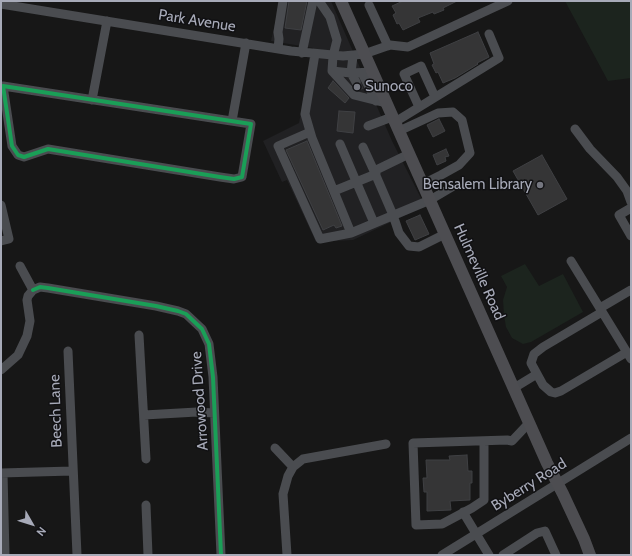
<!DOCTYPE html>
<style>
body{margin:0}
#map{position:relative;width:632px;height:556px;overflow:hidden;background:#171717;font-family:Cabin,sans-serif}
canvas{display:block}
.frame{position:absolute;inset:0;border:2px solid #a7aab8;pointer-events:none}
.north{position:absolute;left:12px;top:504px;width:40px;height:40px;-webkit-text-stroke:3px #111113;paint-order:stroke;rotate:129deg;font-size:11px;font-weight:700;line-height:16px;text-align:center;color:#a7aab8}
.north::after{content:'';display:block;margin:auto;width:14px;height:18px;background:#a7aab8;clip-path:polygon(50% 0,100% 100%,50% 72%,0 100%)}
</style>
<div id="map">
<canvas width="632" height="556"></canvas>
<div class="frame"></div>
<div class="north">N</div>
</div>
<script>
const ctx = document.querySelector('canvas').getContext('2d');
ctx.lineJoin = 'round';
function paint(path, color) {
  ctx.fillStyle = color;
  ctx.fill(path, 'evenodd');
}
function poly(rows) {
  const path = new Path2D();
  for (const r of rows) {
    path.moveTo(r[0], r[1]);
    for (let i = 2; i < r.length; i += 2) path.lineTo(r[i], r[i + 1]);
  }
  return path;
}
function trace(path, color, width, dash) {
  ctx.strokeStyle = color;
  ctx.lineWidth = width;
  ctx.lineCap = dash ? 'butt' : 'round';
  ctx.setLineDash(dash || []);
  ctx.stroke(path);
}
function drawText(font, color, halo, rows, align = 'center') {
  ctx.font = font + ' Cabin,sans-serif';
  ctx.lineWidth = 3;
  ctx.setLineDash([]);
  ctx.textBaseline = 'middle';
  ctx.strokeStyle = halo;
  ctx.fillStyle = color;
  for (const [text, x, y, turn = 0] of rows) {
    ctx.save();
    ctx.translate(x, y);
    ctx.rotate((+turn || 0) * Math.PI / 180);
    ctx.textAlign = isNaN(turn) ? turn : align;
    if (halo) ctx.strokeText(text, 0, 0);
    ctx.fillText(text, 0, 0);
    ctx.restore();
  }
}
const built = poly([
 [280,1,331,1,392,141,425,206,353,240,316,242,287,180,282,182,263,141,299,123,313,48,271,41]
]);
const green = poly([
 [565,1,631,1,631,78,608,81],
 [525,264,539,286,563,274,583,312,531,342,523,344,512,338,506,327,504,315,503,300,507,287,501,276]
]);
const building = poly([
 [289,1,307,1,301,30,285,28,289,1],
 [403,1,457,1,443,8,444,10,434,14,433,12,418,18,420,22,403,30,399,23,397,24,393,15,396,13,392,6,403,1],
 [478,32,489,57,477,63,478,64,455,78,443,83,438,72,436,73,432,65,434,64,430,53,478,32],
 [333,81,349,98,345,103,328,88,333,81],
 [339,111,355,112,353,133,337,131,339,111],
 [439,119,445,131,433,137,427,125,439,119],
 [307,141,342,226,336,228,334,225,323,230,286,150,307,141],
 [446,149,449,156,445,157,446,161,437,165,433,155,446,149],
 [542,155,567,199,538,215,513,171,542,155],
 [420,215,429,234,415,240,406,221,420,215],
 [467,455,468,471,472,471,472,483,470,483,470,500,450,501,451,510,427,511,427,492,424,492,423,478,427,478,426,460,450,460,449,456,467,455]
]);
const minorTunnel = poly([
 [356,82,360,92]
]);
const minor = poly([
 [319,1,330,17,337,40,333,56,332,71,354,95,386,103],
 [1,4,291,51,343,56,364,54,390,45,408,47,508,1],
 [369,5,388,46],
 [278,49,279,39,278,32,283,1],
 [302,53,313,1],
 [315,54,305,114,312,138,351,233,430,200,452,187],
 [332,71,351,73,353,56],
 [362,73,376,101],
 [356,82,351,73,373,72],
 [3,86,251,124,242,177,234,179,220,177,48,149,24,157,18,155,12,146,3,86],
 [92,100,107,21],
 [419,107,404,74,421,66,435,97],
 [232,121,246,43],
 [395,122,499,58,489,34],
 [368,126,392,117],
 [575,129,590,149,617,177,627,191,631,202],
 [399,131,438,113,453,112,462,120,470,153,459,165,441,175,423,184],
 [310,132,278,146,320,239,351,233],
 [340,144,374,223],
 [363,147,374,171],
 [409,154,374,171,393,215,399,233,409,246,419,247,445,234],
 [334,191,376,174],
 [1,205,9,239,1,241],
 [631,208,619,215,631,236],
 [571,261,631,359],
 [20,266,33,290],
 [33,290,40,287,48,288,156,306,178,311,186,314,202,329,209,344,213,377,221,555],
 [600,308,631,290],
 [602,312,543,347,534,354,531,363,543,385,551,392,555,393,561,391,627,352],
 [139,335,146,459],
 [68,351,77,555],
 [1,370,18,355,27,336,30,321,27,300,28,296,33,290],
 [514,388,537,374],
 [144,415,197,412,214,413],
 [484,441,484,500,472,508,442,524,416,525,413,443,507,440,512,441,529,423],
 [275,448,293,467],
 [1,473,72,471],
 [3,473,5,555],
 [146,505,148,555],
 [463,512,489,555],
 [287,555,283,494,288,476,293,467,303,459,386,444],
 [442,555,631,438],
 [503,555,537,533,545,531,556,555]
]);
const major = poly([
 [341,1,547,463,563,494,584,539,590,555]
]);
const cycleway = poly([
 [3,86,251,124,242,177,234,179,220,177,48,149,24,157,18,155,12,146,3,86],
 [33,290,40,287,48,288,156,306,178,311,186,314,202,329,209,344,213,377,221,555]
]);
const markers = [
 [357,87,4,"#757780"],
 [540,185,4,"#757780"]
];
const streetNames = [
 ["Park Avenue",197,21,9],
 ["Hulmeville Road",479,272,66],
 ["Arrowood Drive",200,401,-94],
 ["Beech Lane",56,411,-92],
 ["Byberry Road",529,485,-32]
];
const poiNames = [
 ["Sunoco",365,87],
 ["Bensalem Library",532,185,"right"]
];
paint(built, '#212123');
paint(green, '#1c241e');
paint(building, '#353536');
trace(building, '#3f4043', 1);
trace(minorTunnel, '#343437', 9, [9, 4.5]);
trace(minor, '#4a4c50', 9);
trace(major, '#4d4d51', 12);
trace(cycleway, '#1a9f57', 4);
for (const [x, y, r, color] of markers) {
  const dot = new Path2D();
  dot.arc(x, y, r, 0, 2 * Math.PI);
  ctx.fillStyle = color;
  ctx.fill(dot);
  trace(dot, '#111113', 1.5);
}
drawText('15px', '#a7aab8', '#111113', streetNames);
drawText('15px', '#a7aab8', '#111113', poiNames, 'left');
</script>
